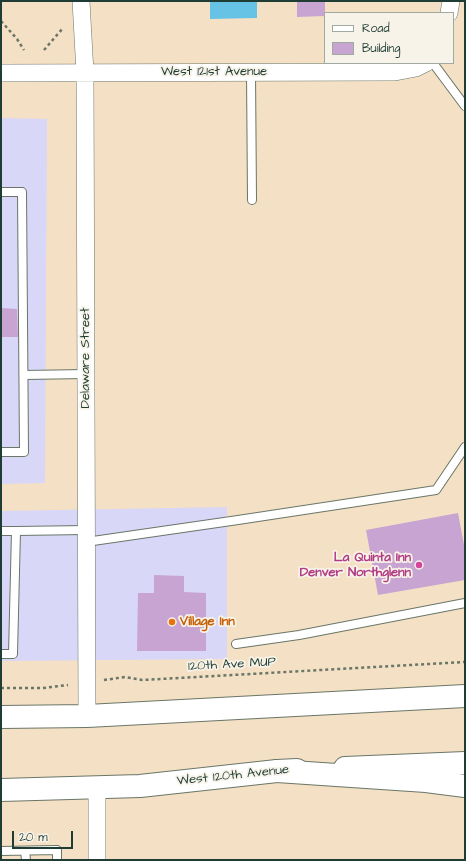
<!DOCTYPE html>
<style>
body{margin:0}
#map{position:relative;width:466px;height:861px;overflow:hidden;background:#f4e0c5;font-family:"Architects Daughter",sans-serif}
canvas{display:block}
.frame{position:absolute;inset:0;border:2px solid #1f3d34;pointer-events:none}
.legend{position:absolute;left:324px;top:12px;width:130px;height:52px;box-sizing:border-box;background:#f7f3e8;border:1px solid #a1aaa0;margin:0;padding:5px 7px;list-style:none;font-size:12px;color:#1f3d34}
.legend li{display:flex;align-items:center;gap:8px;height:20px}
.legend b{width:20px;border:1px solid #a1aaa0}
.scale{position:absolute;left:12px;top:831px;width:61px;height:18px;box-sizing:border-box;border:2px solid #1f3d34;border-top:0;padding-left:5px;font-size:12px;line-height:14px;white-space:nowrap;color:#1f3d34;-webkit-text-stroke:3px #f7f3e8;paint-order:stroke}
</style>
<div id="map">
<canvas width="466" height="861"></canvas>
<div class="frame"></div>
<ul class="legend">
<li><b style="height:5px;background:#fff"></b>Road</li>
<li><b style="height:11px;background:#c8a4d2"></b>Building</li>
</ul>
<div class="scale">20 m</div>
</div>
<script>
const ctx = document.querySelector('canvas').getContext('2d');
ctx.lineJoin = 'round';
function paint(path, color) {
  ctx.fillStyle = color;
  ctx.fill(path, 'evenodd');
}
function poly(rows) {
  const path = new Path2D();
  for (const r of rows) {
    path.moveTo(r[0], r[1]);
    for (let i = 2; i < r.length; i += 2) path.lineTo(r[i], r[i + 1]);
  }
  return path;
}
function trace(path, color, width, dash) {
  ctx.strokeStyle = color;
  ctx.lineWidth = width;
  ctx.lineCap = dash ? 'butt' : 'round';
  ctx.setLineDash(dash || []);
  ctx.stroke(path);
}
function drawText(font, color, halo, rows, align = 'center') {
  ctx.font = font + ' "Architects Daughter",sans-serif';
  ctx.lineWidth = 3.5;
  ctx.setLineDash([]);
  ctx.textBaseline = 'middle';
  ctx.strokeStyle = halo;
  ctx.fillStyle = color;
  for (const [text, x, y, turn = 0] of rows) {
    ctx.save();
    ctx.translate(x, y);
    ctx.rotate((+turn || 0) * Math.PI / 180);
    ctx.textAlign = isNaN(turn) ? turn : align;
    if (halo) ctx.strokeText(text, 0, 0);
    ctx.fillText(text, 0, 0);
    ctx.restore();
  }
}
const built = poly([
 [1,118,47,119,45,483,1,484],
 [227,507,227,659,1,661,1,511]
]);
const water = poly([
 [210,1,257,1,257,18,210,19]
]);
const building = poly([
 [297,1,325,1,325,16,297,17],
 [1,308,17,309,18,337,1,337],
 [458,513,465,550,465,580,378,595,366,530],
 [154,575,184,576,184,592,206,593,206,651,137,651,138,593,154,593]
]);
const path = poly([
 [1,21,17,39,24,50],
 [44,50,63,28],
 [104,680,125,677,142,680,465,662],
 [1,688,43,688,68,685]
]);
const service = poly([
 [433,63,465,106],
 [251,72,252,200],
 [1,192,22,192,24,452,1,452],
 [24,375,86,374],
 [1,531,16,531,13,654,1,654],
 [16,531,86,530],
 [86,542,238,520,436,490,465,447],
 [236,644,299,635,465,603],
 [1,851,57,850,57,860],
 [25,851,26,860]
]);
const minor = poly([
 [81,1,85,73,87,716],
 [449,13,451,1],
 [1,73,395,72,416,68,426,63],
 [97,860,97,787]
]);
const primary = poly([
 [1,717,87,716,465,696],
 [345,768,465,763],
 [1,790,140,786,277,771,297,770]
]);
const motorway = poly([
 [277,771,426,781,465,786]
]);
const markers = [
 [419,565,4,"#d1479c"],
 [172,622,4,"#e8710a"]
];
const streetNames = [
 ["West 121st Avenue",214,72],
 ["Delaware Street",86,358,-90],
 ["120th Ave MUP",232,665,-3],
 ["West 120th Avenue",233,776,-6]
];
const hotelNames = [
 ["La Quinta Inn",411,558],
 ["Denver Northglenn",411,573]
];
const foodNames = [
 ["Village Inn",180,622]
];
paint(built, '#d8d7f8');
paint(water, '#67c3e5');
paint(building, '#c8a4d2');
trace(service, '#6a7667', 10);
trace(minor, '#6a7667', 18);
trace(primary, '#6a7667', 24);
trace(motorway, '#6a7667', 24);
trace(path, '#6a7667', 2.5, [3, 3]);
trace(service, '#fff', 8);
trace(minor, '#fff', 17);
trace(primary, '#fff', 22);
trace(motorway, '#fff', 22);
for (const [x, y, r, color] of markers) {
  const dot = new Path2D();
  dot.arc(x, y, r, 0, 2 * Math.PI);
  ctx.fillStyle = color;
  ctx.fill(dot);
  trace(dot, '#f7f3e8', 1.5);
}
drawText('13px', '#1f3d34', '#f7f3e8', streetNames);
drawText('bold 13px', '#b23c85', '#f7f3e8', hotelNames, 'right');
drawText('bold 13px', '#c56008', '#f7f3e8', foodNames, 'left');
</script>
